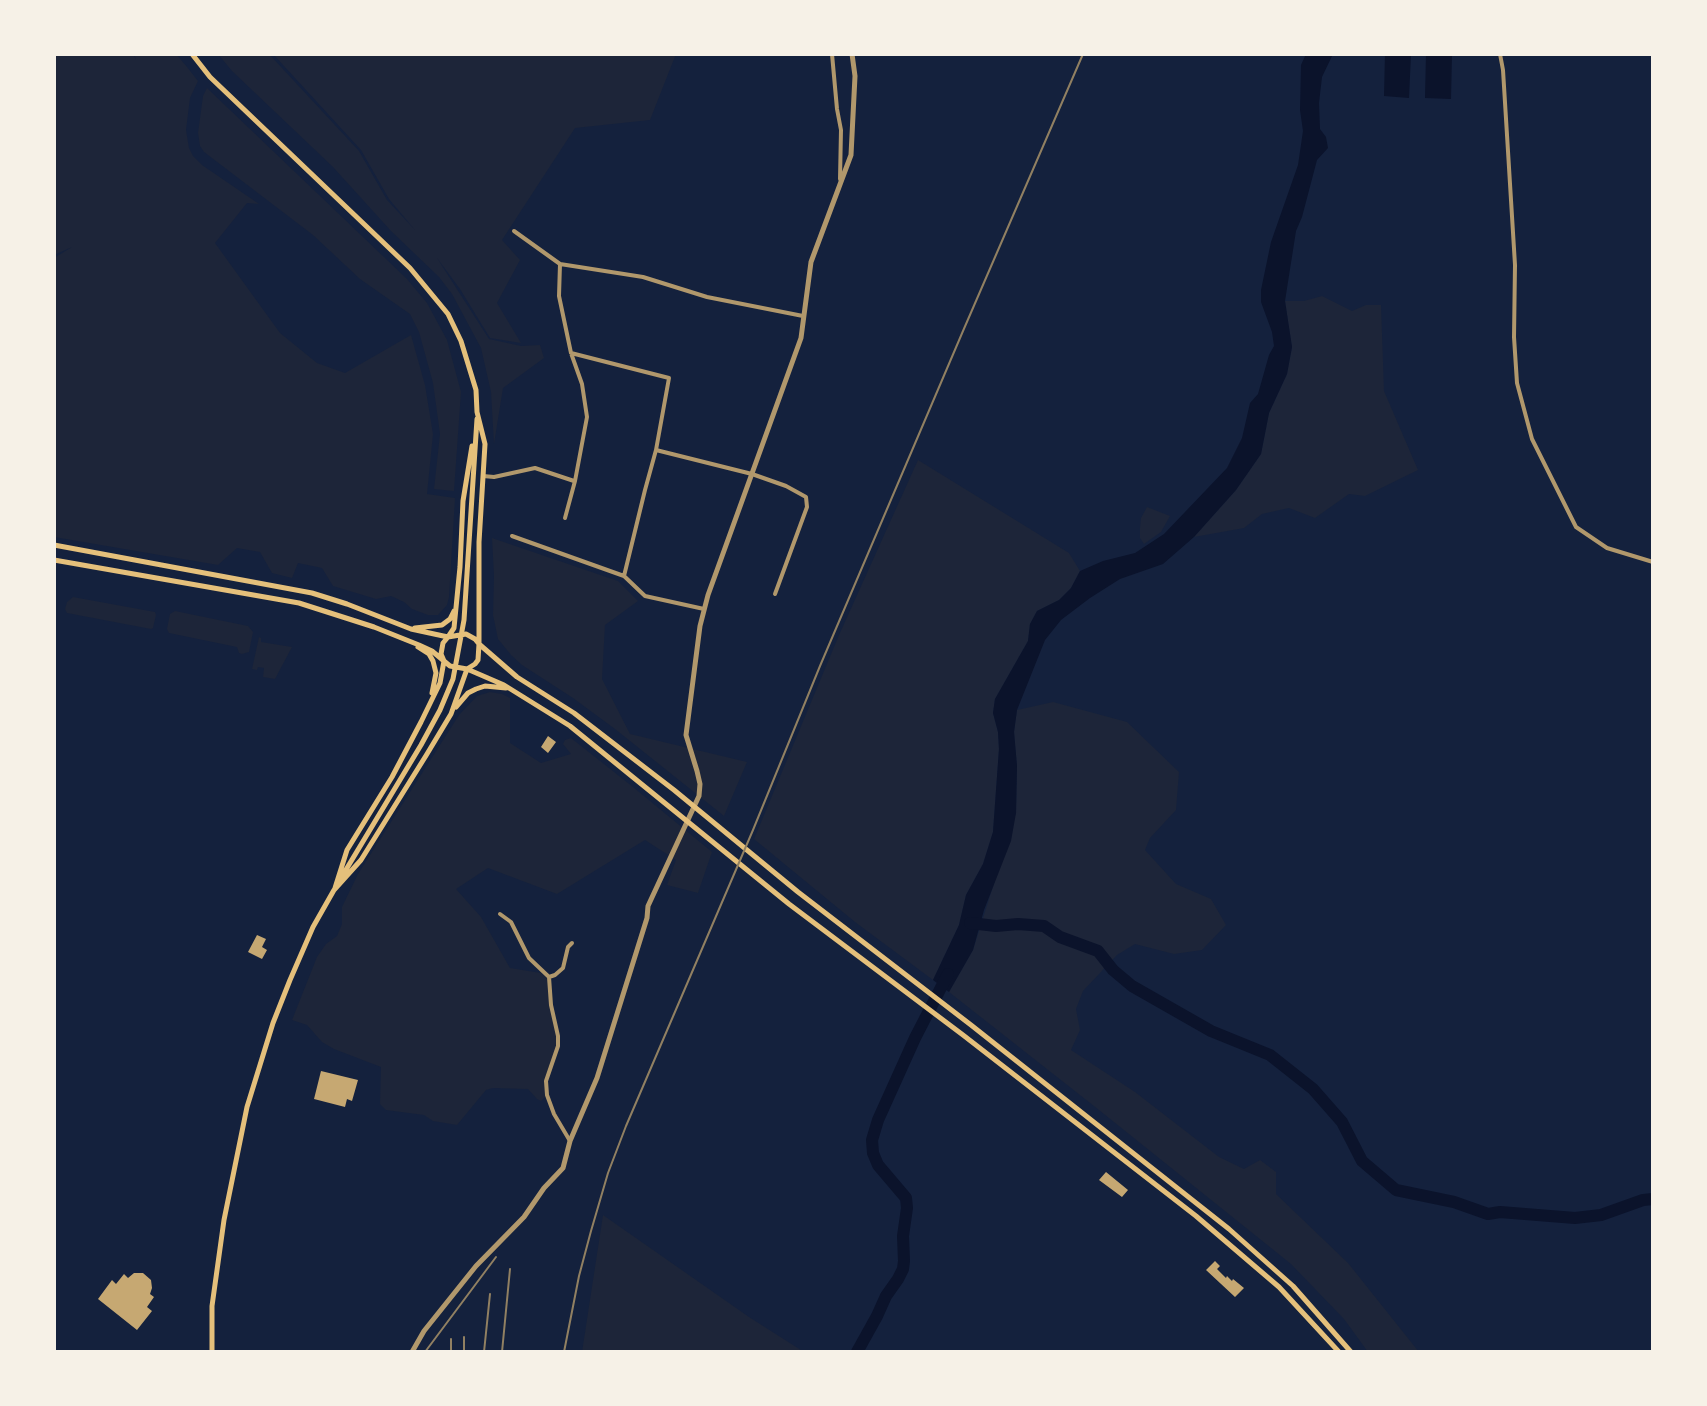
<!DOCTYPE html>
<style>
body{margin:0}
#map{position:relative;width:1707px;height:1406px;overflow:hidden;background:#14213d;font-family:Barlow,sans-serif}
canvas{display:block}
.frame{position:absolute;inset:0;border:56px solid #f6f1e7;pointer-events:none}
</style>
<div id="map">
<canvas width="1707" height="1406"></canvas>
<div class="frame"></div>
</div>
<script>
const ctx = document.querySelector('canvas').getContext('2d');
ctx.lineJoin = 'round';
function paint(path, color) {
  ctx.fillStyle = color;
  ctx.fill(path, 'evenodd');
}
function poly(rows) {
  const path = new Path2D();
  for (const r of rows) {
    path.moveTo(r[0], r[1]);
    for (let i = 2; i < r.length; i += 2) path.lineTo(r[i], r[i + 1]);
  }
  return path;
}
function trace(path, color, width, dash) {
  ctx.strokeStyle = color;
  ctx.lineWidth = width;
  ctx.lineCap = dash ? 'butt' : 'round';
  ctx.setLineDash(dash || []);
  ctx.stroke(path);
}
const green = poly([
 [54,54,133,54,136,60,134,54,176,54,187,67,198,81,190,98,186,130,189,148,193,156,202,165,259,204,247,203,215,243,280,333,317,363,345,373,411,335,425,385,433,434,427,494,455,498,449,597,447,605,438,615,428,615,412,609,404,602,391,596,376,599,333,586,322,568,298,563,292,578,272,573,260,552,237,548,218,565,54,537,54,258,72,247,54,255],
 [218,54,269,54,359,151,387,200,415,230,389,199,361,150,273,54,676,54,650,120,575,128,502,240,520,260,497,303,521,343,490,338,460,289,437,258,489,339,521,346,540,345,544,358,503,388,494,444,491,392,481,348,452,294,439,277,391,231,333,167,232,71],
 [207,88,407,279,427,303,447,340,461,392,454,491,434,489,440,434,433,383,419,332,410,314,360,279,313,235,204,152,200,146,198,133,203,96],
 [1322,296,1352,311,1366,305,1381,305,1384,391,1418,470,1365,496,1349,494,1315,518,1289,508,1262,514,1244,528,1194,537,1236,490,1261,454,1269,413,1287,374,1292,347,1285,301,1304,301],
 [918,460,1069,553,1080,571,1071,588,1059,600,1037,611,1030,624,1028,641,995,699,993,713,998,732,999,749,993,832,983,864,966,895,959,925,933,980,855,922,754,839,839,635],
 [1147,507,1170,516,1161,532,1144,544,1140,538,1140,528,1141,518],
 [492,538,618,581,638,601,605,625,602,679,630,734,747,762,724,816,615,729,573,698,522,665,511,655,498,639,493,615,494,576],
 [73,597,155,612,156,615,153,628,151,629,67,613,65,609,67,602],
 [175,611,248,626,253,632,249,652,242,654,239,653,237,647,169,633,167,629,170,614],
 [259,637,261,638,261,642,292,647,275,679,263,677,264,668,258,667,257,670,252,669],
 [490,692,502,694,510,698,510,743,541,763,571,754,563,744,565,740,571,738,633,787,712,852,698,893,667,885,676,860,645,840,557,894,488,868,456,889,481,917,510,968,541,973,548,979,555,1024,557,1046,544,1081,545,1097,541,1101,537,1099,528,1089,493,1088,486,1090,457,1125,433,1121,424,1115,386,1110,380,1104,381,1067,334,1049,322,1042,307,1025,292,1020,317,957,326,944,337,936,342,924,342,907,358,874,459,715,477,696],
 [1053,702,1127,722,1179,772,1176,810,1150,838,1145,850,1176,884,1211,899,1226,925,1202,950,1174,954,1135,944,1117,955,1083,991,1076,1009,1080,1030,1071,1050,1135,1092,1219,1157,1244,1169,1260,1160,1276,1172,1276,1194,1348,1263,1419,1352,1368,1352,1344,1319,1291,1264,1099,1110,949,992,973,950,1016,813,1017,766,1014,732,1017,710],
 [603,1215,749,1317,804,1352,582,1352]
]);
const water = poly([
 [1306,54,1333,54,1322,77,1319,103,1320,129,1326,137,1328,148,1317,160,1302,217,1296,231,1285,301,1292,347,1287,374,1269,413,1261,454,1236,490,1194,537,1163,564,1120,579,1090,598,1061,620,1045,640,1017,710,1014,732,1017,766,1016,813,1011,841,984,910,973,950,949,992,933,980,959,925,966,895,983,864,993,832,999,749,998,732,993,713,995,699,1028,641,1030,624,1037,611,1059,600,1071,588,1080,571,1103,561,1135,553,1164,534,1227,468,1242,438,1250,403,1258,394,1269,355,1274,346,1272,332,1261,302,1261,290,1271,242,1298,165,1303,131,1300,110,1301,65],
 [1385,54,1411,54,1409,98,1384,96],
 [1426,54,1452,54,1451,99,1425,98]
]);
const river = poly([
 [970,923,996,926,1018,924,1044,926,1060,937,1098,951,1113,970,1132,986,1211,1031,1270,1055,1313,1089,1342,1122,1362,1161,1396,1190,1454,1202,1488,1214,1500,1212,1575,1218,1601,1215,1643,1200,1653,1199],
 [857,1352,877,1316,886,1296,898,1279,903,1269,904,1261,903,1236,907,1208,906,1198,878,1165,873,1153,872,1140,878,1120,915,1038,948,974]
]);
const building = poly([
 [548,736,556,742,548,753,541,747],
 [257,935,266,939,262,947,267,950,262,959,248,952],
 [321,1071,358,1080,352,1101,347,1099,345,1107,314,1099],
 [1106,1172,1128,1190,1122,1197,1099,1180],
 [1215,1261,1220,1266,1217,1269,1226,1278,1227,1276,1232,1281,1233,1279,1244,1288,1235,1297,1206,1270],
 [134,1273,143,1273,151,1280,152,1288,150,1294,154,1297,147,1307,152,1311,137,1330,98,1299,112,1280,116,1284,124,1274,128,1278]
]);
const minor = poly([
 [832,54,837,109,841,130,840,179],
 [1500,54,1503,70,1515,265,1514,337,1517,383,1532,439,1576,527,1607,548,1653,562],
 [514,231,560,264,643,277,707,297,803,316],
 [560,264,559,296,571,353,582,384,587,417,575,481,565,518],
 [571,353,669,378,656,450,645,490,624,576],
 [656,450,752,474,786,486,806,497,807,507,775,594],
 [483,476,494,477,535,468,574,481],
 [512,536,624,576,645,596,704,609],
 [500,914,511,922,529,958,549,977,555,975,563,968,568,947,572,943],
 [549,977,551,1005,558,1036,558,1046,546,1081,547,1095,554,1114,570,1141]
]);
const tertiary = poly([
 [412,1352,424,1331,476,1266,524,1217,544,1188,563,1168,570,1141,597,1078,647,918,648,906,699,796,700,784,697,771,686,735,700,626,708,595,801,338,811,262,851,155,855,76,852,54]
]);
const secondary = poly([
 [192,54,210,77,410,268,448,314,461,341,476,390,477,412,485,444,479,542,479,644,517,677,574,713,674,790,798,892,971,1025,1229,1229,1293,1286,1351,1352],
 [54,545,312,593,347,604,411,629,448,637,454,628,460,567,463,501,472,446],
 [54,560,299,603,374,627,419,645,432,651,444,661,440,683,421,722,392,777,347,850,335,888],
 [415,628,442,625,450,619,454,611],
 [466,634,475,639,479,644,478,660,475,664,467,669,450,666,444,661,441,654,443,643,448,637,466,634],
 [418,647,429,654,433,661,436,673,432,693],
 [456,707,468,693,476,689,485,686,506,688],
 [341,878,421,745,440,710,453,679,464,620,477,419],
 [334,890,361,860,427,754,451,714,467,669,504,685,570,726,789,904,963,1035,1196,1216,1279,1287,1339,1352],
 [212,1352,212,1306,224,1220,247,1107,273,1023,290,980,313,927,334,890]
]);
const rail = poly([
 [425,1352,496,1257],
 [451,1352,451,1339],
 [464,1352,464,1337],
 [484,1352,490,1294],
 [502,1352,510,1269],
 [564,1352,579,1276,591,1231,608,1173,626,1126,753,830,820,666,963,331,1083,54]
]);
paint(green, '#1d2539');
paint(water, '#0b132b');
trace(river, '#0b132b', 12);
paint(building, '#c6a872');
trace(minor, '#b1986c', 4);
trace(tertiary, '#b1986c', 5);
trace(secondary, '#e5c07b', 5);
trace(rail, '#918062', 2);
</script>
